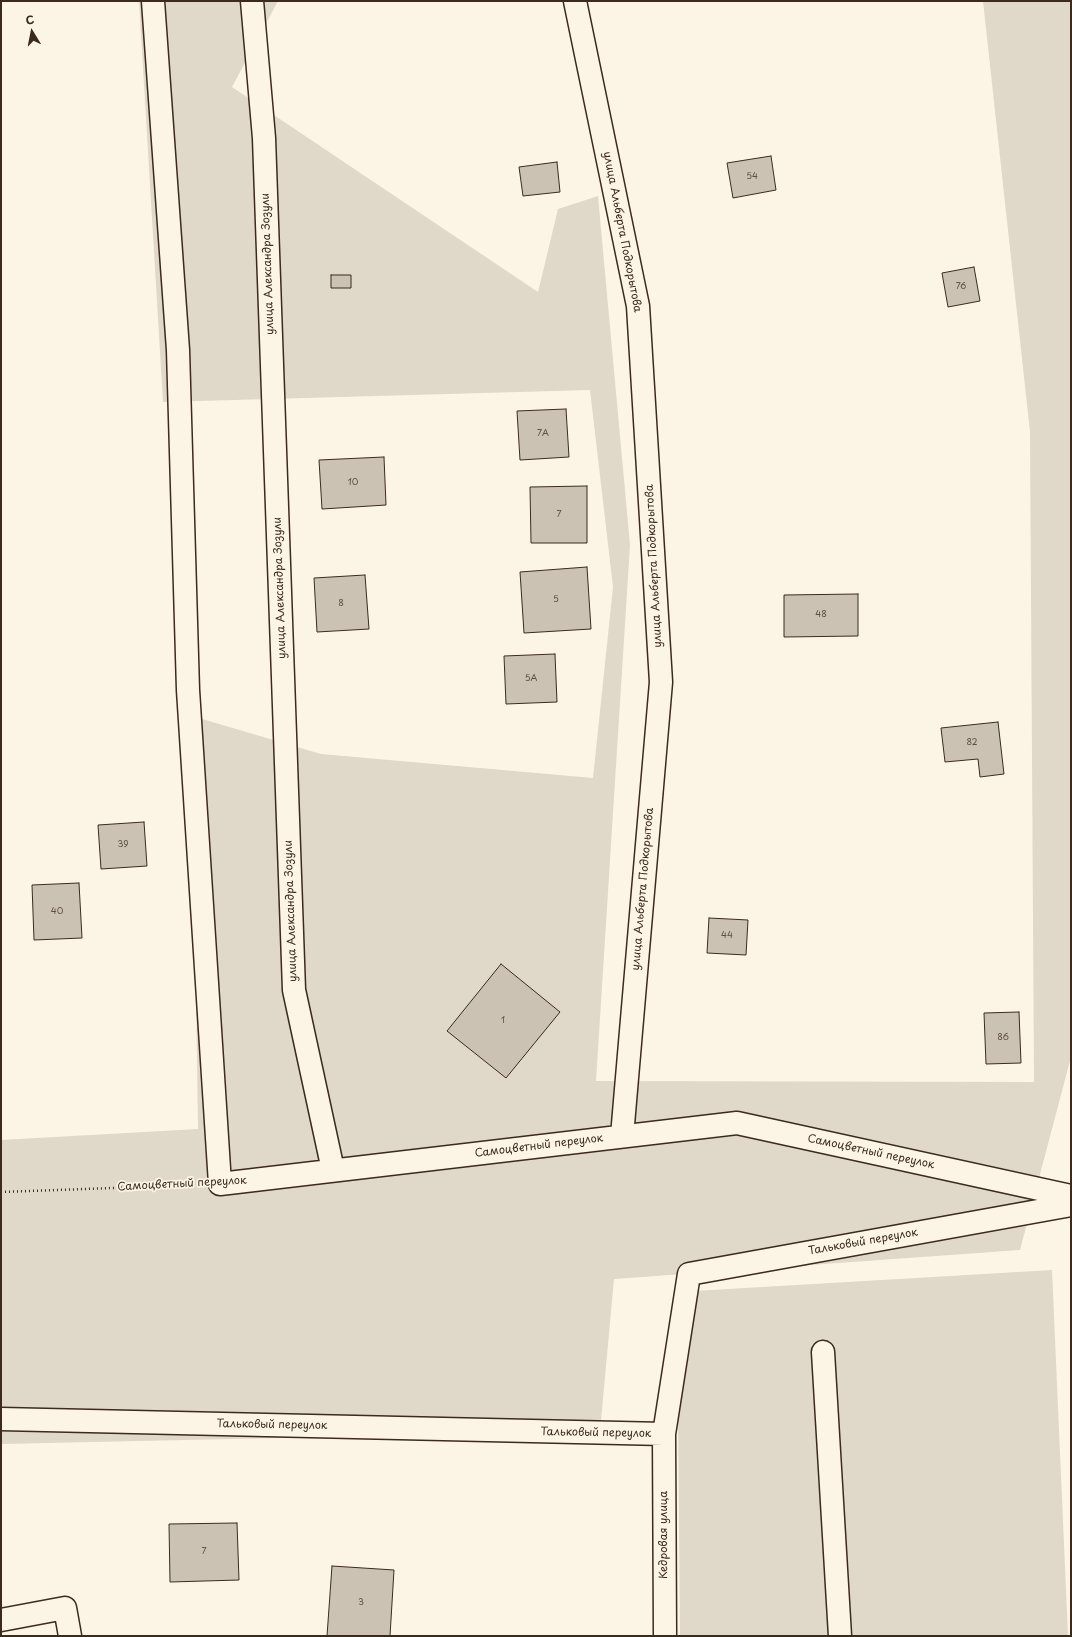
<!DOCTYPE html>
<meta charset="utf-8">
<style>
body{margin:0}
#map{position:relative;width:1072px;height:1637px;overflow:hidden;background:#fcf5e5;font-family:"Playpen Sans",sans-serif}
canvas{display:block}
.frame{position:absolute;inset:0;border:2px solid #3b2a1e;pointer-events:none}
.north{position:absolute;left:12px;top:12px;width:40px;height:40px;-webkit-text-stroke:3px #fcf5e5;paint-order:stroke;rotate:350deg;font-size:11px;font-weight:700;line-height:16px;text-align:center;color:#3b2a1e}
.north::after{content:'';display:block;margin:auto;width:14px;height:18px;background:#3b2a1e;clip-path:polygon(50% 0,100% 100%,50% 72%,0 100%)}
</style>
<div id="map">
<canvas width="1072" height="1637"></canvas>
<div class="frame"></div>
<div class="north">С</div>
</div>
<script>
const ctx = document.querySelector('canvas').getContext('2d');
ctx.lineJoin = 'round';
function paint(path, color) {
  ctx.fillStyle = color;
  ctx.fill(path, 'evenodd');
}
function poly(rows) {
  const path = new Path2D();
  for (const r of rows) {
    path.moveTo(r[0], r[1]);
    for (let i = 2; i < r.length; i += 2) path.lineTo(r[i], r[i + 1]);
  }
  return path;
}
function trace(path, color, width, dash) {
  ctx.strokeStyle = color;
  ctx.lineWidth = width;
  ctx.lineCap = dash ? 'butt' : 'round';
  ctx.setLineDash(dash || []);
  ctx.stroke(path);
}
function drawText(font, color, halo, rows, align = 'center') {
  ctx.font = font + ' "Playpen Sans",sans-serif';
  ctx.lineWidth = 3.5;
  ctx.setLineDash([]);
  ctx.textBaseline = 'middle';
  ctx.strokeStyle = halo;
  ctx.fillStyle = color;
  for (const [text, x, y, turn = 0] of rows) {
    ctx.save();
    ctx.translate(x, y);
    ctx.rotate((+turn || 0) * Math.PI / 180);
    ctx.textAlign = isNaN(turn) ? turn : align;
    if (halo) ctx.strokeText(text, 0, 0);
    ctx.fillText(text, 0, 0);
    ctx.restore();
  }
}
const green = poly([
 [139,1,278,1,232,87,538,292,558,209,598,196,630,545,596,1081,1034,1082,1030,432,983,1,1071,1,1071,1057,1020,1250,614,1279,600,1431,1,1444,1,1140,198,1129,192,716,321,754,593,778,613,587,590,390,163,402],
 [1052,1270,1068,1636,680,1636,677,1292]
]);
const building = poly([
 [771,156,776,190,733,198,727,163,771,156],
 [557,162,560,192,523,196,519,167,557,162],
 [974,267,980,301,948,307,942,273,974,267],
 [331,275,351,275,351,288,331,288,331,275],
 [566,409,569,457,520,460,517,411,566,409],
 [384,457,386,505,322,509,319,460,384,457],
 [587,486,587,543,531,543,530,487,587,486],
 [587,567,591,629,524,633,520,572,587,567],
 [365,575,369,629,317,632,314,578,365,575],
 [858,594,858,636,784,637,784,595,858,594],
 [555,654,557,702,506,704,504,656,555,654],
 [998,722,1004,774,980,777,978,759,945,762,941,728,998,722],
 [144,822,147,866,101,869,98,825,144,822],
 [79,883,82,938,34,940,32,885,79,883],
 [709,918,748,920,746,955,707,953,709,918],
 [501,964,560,1012,506,1078,447,1031,501,964],
 [1019,1012,1021,1063,986,1064,984,1013,1019,1012],
 [237,1523,239,1580,170,1582,169,1524,237,1523],
 [332,1566,394,1570,390,1636,327,1636,332,1566]
]);
const path = poly([
 [1,1192,196,1185]
]);
const minor = poly([
 [153,1,178,350,188,690,220,1184,737,1123,1071,1196],
 [252,1,264,138,294,990,333,1170],
 [575,1,638,306,661,682,622,1136],
 [823,1352,840,1636],
 [1,1419,664,1434,689,1274,1071,1205],
 [664,1434,665,1636],
 [1,1620,65,1608,70,1636]
]);
const numberNames = [
 ["54",752,177],
 ["76",961,287],
 ["7А",543,434],
 ["10",353,483],
 ["7",559,515],
 ["5",556,600],
 ["8",341,604],
 ["48",821,615],
 ["5А",531,679],
 ["82",972,743],
 ["39",123,845],
 ["40",57,912],
 ["44",727,936],
 ["1",503,1021],
 ["86",1003,1038],
 ["7",204,1552],
 ["3",361,1603]
];
const streetNames = [
 ["улица Альберта Подкорытова",622,232,79],
 ["улица Александра Зозули",268,264,-92],
 ["улица Альберта Подкорытова",654,566,-93],
 ["улица Александра Зозули",280,588,-92],
 ["улица Альберта Подкорытова",643,889,-85],
 ["улица Александра Зозули",291,911,-92],
 ["Самоцветный переулок",539,1146,-7],
 ["Самоцветный переулок",871,1152,12],
 ["Самоцветный переулок",182,1184,-3],
 ["Тальковый переулок",863,1242,-10],
 ["Тальковый переулок",272,1425,1],
 ["Тальковый переулок",596,1433,1],
 ["Кедровая улица",664,1535,-90]
];
paint(green, '#e0d8c8');
paint(building, '#ccc2b3');
trace(building, '#3b2a1e', 1);
trace(minor, '#3b2a1e', 25);
trace(path, '#3b2a1e', 2.5, [1, 3]);
trace(minor, '#fcf5e5', 22);
drawText('9px', '#5f5043', null, numberNames);
drawText('11px', '#3b2a1e', '#fcf5e5', streetNames);
</script>
